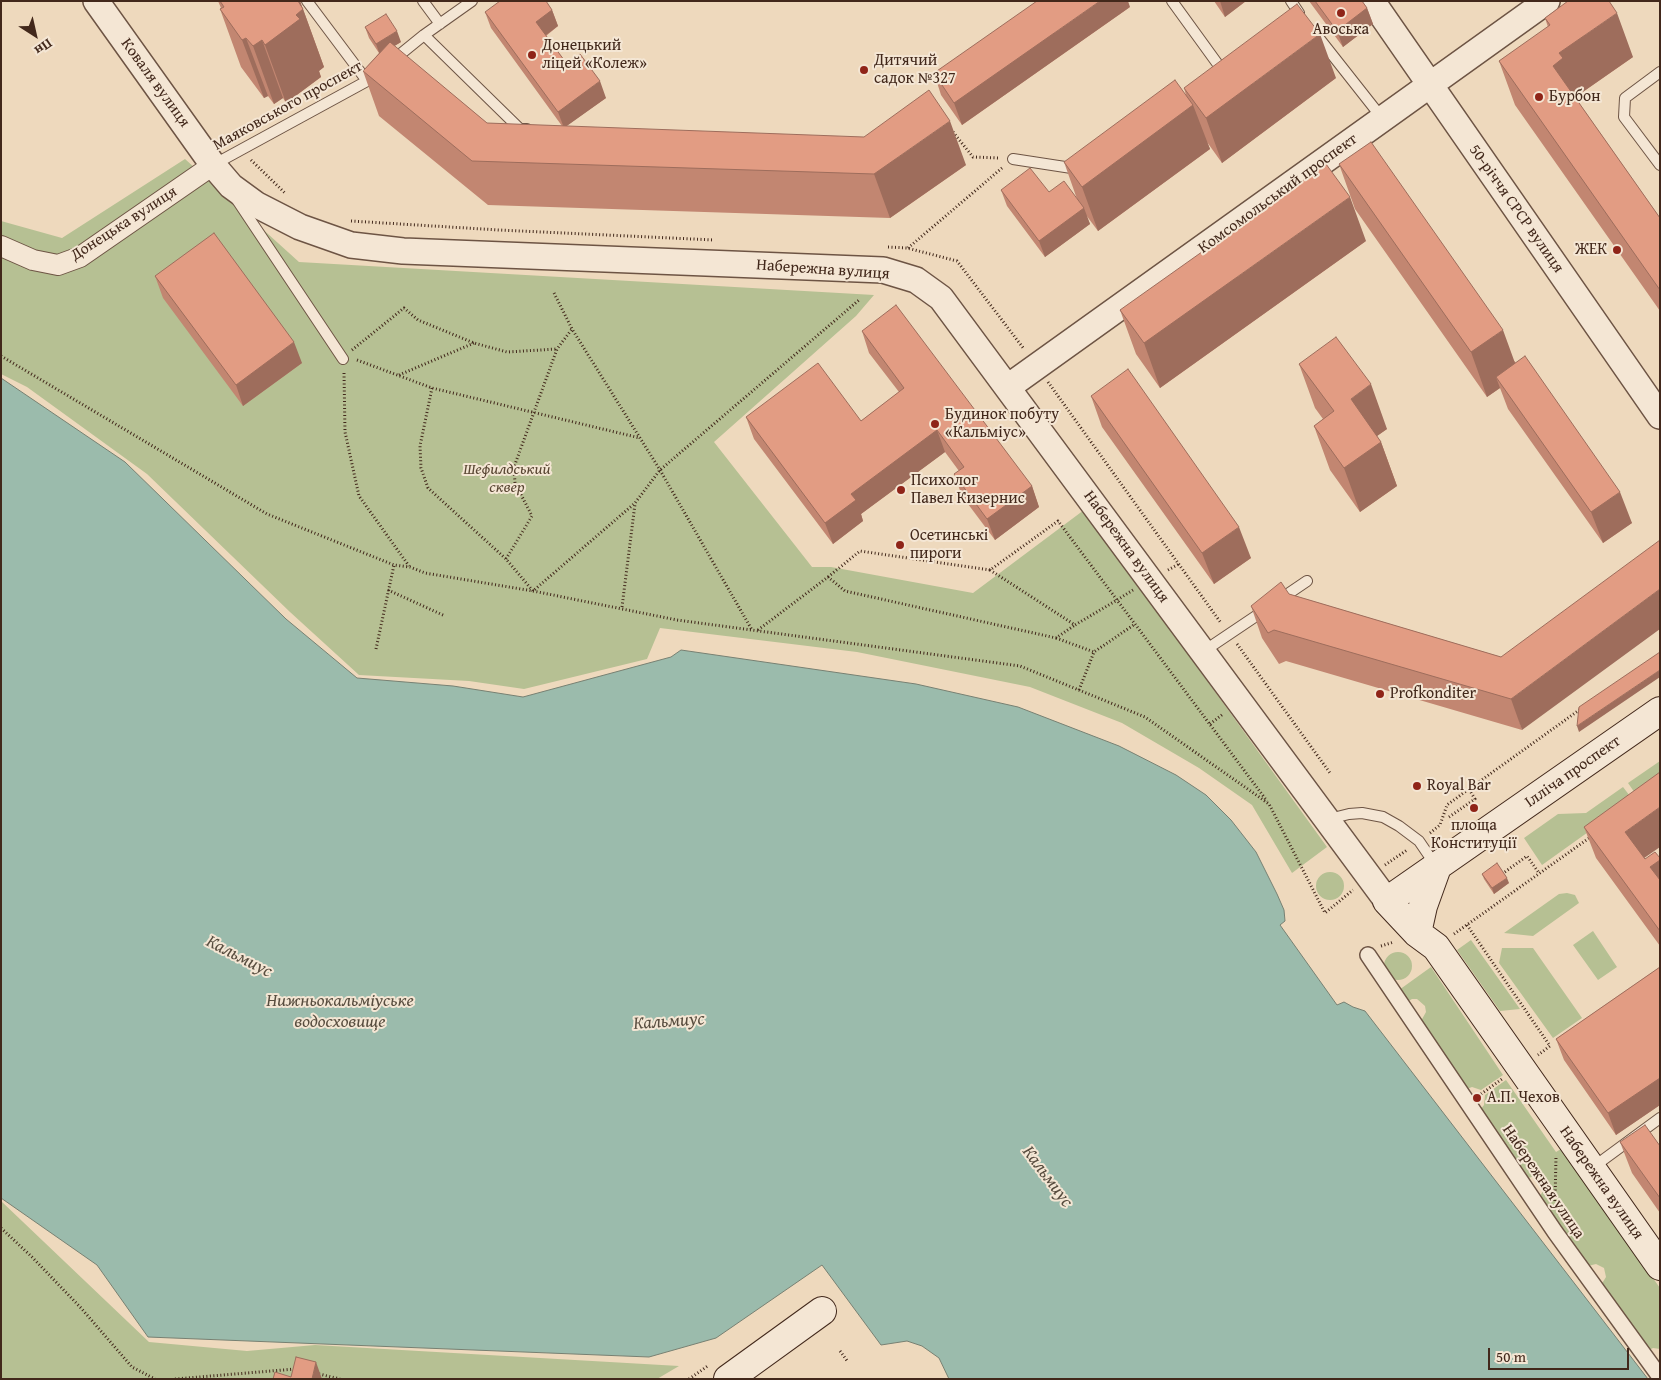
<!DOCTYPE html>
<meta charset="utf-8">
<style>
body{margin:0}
#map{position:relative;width:1661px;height:1380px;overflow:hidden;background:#eed9bd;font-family:"Gentium Book Plus",serif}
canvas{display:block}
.frame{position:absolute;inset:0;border:2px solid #42281b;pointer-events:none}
.north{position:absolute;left:10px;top:10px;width:50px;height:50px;-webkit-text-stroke:4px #f4e6d4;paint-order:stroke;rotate:145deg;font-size:14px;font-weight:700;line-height:20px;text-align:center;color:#42281b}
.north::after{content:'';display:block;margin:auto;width:18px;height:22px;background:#42281b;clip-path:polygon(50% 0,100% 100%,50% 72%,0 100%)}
.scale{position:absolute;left:1488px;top:1348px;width:141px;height:22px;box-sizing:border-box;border:2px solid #42281b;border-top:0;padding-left:6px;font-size:15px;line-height:18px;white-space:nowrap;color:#42281b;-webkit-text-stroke:4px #f4e6d4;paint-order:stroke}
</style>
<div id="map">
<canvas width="1661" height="1380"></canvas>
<div class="frame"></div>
<div class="north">Пн</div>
<div class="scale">50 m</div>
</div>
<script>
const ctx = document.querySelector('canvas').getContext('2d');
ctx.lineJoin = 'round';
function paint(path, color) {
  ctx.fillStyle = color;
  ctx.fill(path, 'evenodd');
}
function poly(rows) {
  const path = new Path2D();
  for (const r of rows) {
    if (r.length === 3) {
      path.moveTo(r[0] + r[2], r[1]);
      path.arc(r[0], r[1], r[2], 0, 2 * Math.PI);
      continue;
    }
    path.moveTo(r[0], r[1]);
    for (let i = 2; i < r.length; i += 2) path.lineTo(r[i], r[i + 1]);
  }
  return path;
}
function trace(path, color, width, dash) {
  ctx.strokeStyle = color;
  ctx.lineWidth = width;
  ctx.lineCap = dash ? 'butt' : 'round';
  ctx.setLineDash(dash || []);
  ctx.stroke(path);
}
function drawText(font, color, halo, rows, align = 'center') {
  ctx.font = font + ' "Gentium Book Plus",serif';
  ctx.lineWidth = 4;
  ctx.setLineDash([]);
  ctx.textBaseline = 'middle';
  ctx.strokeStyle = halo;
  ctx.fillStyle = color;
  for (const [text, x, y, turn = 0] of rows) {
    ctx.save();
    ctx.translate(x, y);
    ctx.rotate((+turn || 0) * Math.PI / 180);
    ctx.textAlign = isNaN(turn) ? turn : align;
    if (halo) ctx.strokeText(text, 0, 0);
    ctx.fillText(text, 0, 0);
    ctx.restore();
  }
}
const green = poly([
 [185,159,299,262,874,295,856,316,714,442,812,567,831,567,973,593,1084,510,1327,847,1292,873,1252,805,1199,768,1122,723,1030,687,857,652,660,628,647,659,524,689,469,681,359,675,290,612,147,474,27,387,1,374,1,221,62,238],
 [1660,761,1660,780,1637,796,1628,783],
 [1623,787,1633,800,1542,865,1524,838,1558,814,1586,813],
 [1330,886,14],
 [1567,893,1575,895,1579,903,1533,936,1504,933,1559,894],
 [1593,931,1617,967,1598,980,1573,945],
 [1471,940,1520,1009,1500,1011,1457,950],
 [1502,948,1533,948,1582,1018,1553,1038,1499,963],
 [1398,966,14],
 [1431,967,1503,1075,1481,1090,1472,1087,1467,1089,1421,1021,1426,1012,1425,1006,1417,999,1412,999,1407,1002,1399,990],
 [1506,1080,1556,1152,1561,1149,1660,1288,1660,1349,1653,1348,1649,1350,1601,1285,1606,1277,1604,1268,1596,1264,1588,1266,1539,1198,1544,1189,1541,1180,1532,1177,1527,1178,1480,1110,1484,1105,1485,1095],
 [1,1201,149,1342,247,1351,315,1345,679,1366,657,1379,1,1379]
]);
const water = poly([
 [1,378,125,462,286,619,357,678,453,686,523,697,671,657,681,650,916,684,1018,707,1119,746,1176,775,1206,795,1231,820,1256,852,1277,894,1284,910,1285,921,1280,925,1337,1005,1344,1002,1353,1007,1365,1011,1648,1379,949,1379,939,1358,922,1346,907,1341,881,1345,822,1265,716,1338,649,1357,148,1337,97,1265,1,1198,1,378]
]);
const path = poly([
 [953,132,973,157,1000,158],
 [251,160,286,194],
 [351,221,499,230,714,240],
 [888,247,907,248,957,261,1024,349],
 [908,248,1002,168],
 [554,293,572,329,660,470,752,630],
 [352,350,404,308,418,320,474,343,507,352,557,349],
 [1,356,267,514,394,565,410,567,425,573,533,591,677,620,1020,666,1145,717,1269,804,1325,913,1353,890],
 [357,360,432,388,640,438],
 [344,373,345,432,359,496,409,566],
 [399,375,474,343],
 [1048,382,1221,623],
 [432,388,420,446,421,468,428,488,506,559,533,591,635,503,660,470,859,300],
 [506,559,532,516,515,483,514,467,557,349,572,329],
 [1168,570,1179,564],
 [828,577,860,551,990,570],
 [388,590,445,616],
 [1133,590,1117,600,1075,625,990,570,1058,521,1117,600,1135,624,1267,801],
 [622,607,635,504],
 [758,630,828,577,845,591,1056,638,1075,625],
 [1056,638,1094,652],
 [1237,644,1330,773],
 [376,649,394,565],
 [1079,690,1094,652,1135,624],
 [1210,724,1223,714],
 [1449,817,1475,799,1469,789,1582,708],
 [1430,833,1440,825,1447,805,1469,789],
 [1385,865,1407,850],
 [1502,874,1527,856,1539,873],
 [1467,925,1550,1046,1538,1055],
 [1454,934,1592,836],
 [1381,946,1394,942],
 [1481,1094,1502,1079],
 [1555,1201,1556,1157],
 [1,1228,32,1257,81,1308,132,1367,155,1379],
 [840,1351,848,1362],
 [319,1374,340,1379],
 [175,1379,295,1369],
 [689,1379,709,1365]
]);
const service = poly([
 [307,1,367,81],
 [423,1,440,24],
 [1172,1,1222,70],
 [1291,1,1299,13],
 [1315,33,1382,118],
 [424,35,520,129,527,129],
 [392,61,424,35,472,1],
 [1660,72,1625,98,1624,117,1660,165],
 [1013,159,1078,169],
 [213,165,367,81,377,73],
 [237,200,343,359],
 [1279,600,1307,581],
 [1204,651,1265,610],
 [1328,816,1333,818,1349,814,1362,813,1383,817,1399,826,1419,841,1436,866],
 [1592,1168,1660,1118]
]);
const pedestrian = poly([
 [1368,955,1555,1232,1660,1377]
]);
const minor = poly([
 [1,246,33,260,58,265,80,257,213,165]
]);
const tertiary = poly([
 [96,1,213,165,231,186,257,205,300,227,351,245,403,251,883,270,916,280,941,298,1387,901],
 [1372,1,1660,416],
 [1008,387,1547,1]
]);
const secondary = poly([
 [1660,711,1387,901,1417,933,1436,947,1660,1266],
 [1417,933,1423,906,1437,867],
 [728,1379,822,1311]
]);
const wall = poly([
 [218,1,300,1,324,67,319,71,321,77,286,103,283,98,274,104,268,96,264,98,241,67,220,9,221,8],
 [1214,1,1246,1,1225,17],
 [1309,1,1362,1,1367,8,1373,24,1343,47],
 [1130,7,962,125,941,95,934,73],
 [552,10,558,26,546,36,567,64,606,98,566,126,966,165,890,218,488,205,379,116,363,71,379,53,369,38,365,27,401,42,394,46,487,123,562,126,491,28,485,12],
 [1545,18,1633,57,1577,96,1579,103,1660,218,1660,311,1515,105,1499,61,1548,27],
 [1336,78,1222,163,1207,142,1210,149,1098,231,1086,215,1090,224,1045,257,1007,206,1001,190,1049,192,1077,199,1064,162,1186,95,1184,88],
 [1339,164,1516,363,1632,523,1603,543,1508,409,1500,388,1487,397,1355,209],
 [1366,241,1160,388,1136,354,1120,310],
 [155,276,302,363,243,406,163,298],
 [862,331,1032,486,1039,507,995,540,962,496,954,474,959,471,945,452,861,514,863,521,833,544,754,439,746,417,861,421,899,392,869,353],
 [1299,364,1387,429,1377,436,1381,442,1397,486,1360,512,1330,470,1314,426,1323,419,1315,408],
 [1091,396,1251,558,1214,584,1102,427],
 [1289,594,1501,657,1522,730,1286,661,1279,664,1262,638,1251,606],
 [1584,827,1644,858,1645,859,1660,858,1660,946,1596,858],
 [1482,874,1509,883,1494,894,1484,879],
 [1660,967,1660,1105,1616,1135,1564,1060,1556,1039],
 [1620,1142,1660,1146,1660,1213,1632,1173]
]);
const shadedWall = poly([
 [294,1,300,1,303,10,303,9,324,67,319,71,321,77,286,103,265,45,296,15],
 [1100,1,1128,1,1130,7,962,125,954,103],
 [1220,1,1246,1,1225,17],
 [1367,8,1373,24,1343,47,1337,31],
 [552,10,558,26,542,38,536,22],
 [1617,13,1633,57,1577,96,1579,103,1553,66,1559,53],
 [397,31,401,42,380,55,376,44],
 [1320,34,1336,78,1222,163,1206,118],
 [246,38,268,96,264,98,242,40],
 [262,40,283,98,274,104,253,46],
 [600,81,606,98,564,128,558,112],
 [1193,105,1210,149,1098,231,1082,187],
 [950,121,966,165,890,218,874,174],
 [1350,197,1366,241,1160,388,1144,343],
 [1084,208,1090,224,1045,257,1039,241],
 [1503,330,1519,374,1496,377,1500,388,1487,397,1471,352],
 [294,342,302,363,243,406,236,385],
 [1371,384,1387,429,1367,443,1351,399],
 [937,430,945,452,861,514,863,521,833,544,825,523,851,494],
 [1381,442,1397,486,1360,512,1344,468],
 [1032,486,1039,507,995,540,987,519],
 [1620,492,1632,523,1603,543,1591,512],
 [1239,527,1251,558,1214,584,1202,553],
 [1660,589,1660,629,1522,730,1511,699],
 [1660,670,1660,677,1579,732,1577,726],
 [1660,807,1660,847,1637,863,1625,832],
 [1660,860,1660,893,1650,867],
 [1507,878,1509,883,1494,894,1492,888],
 [1660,1078,1660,1105,1616,1135,1608,1113],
 [316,1362,322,1379,312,1379]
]);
const building = poly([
 [220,1,298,1,303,9,296,15,300,19,265,45,262,40,253,46,246,38,242,40,220,9,224,7,220,1],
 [500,1,546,1,552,10,536,22,567,64,580,54,600,81,558,112,485,12,500,1],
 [1037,1,1100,1,954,103,934,73,1037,1],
 [1315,1,1362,1,1367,8,1337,31,1315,1],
 [1568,1,1609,1,1617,13,1559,53,1563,58,1553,66,1660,218,1660,290,1499,61,1550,25,1545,18,1568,1],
 [1297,4,1320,34,1206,118,1184,88,1297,4],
 [386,14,397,31,376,44,365,27,386,14],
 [390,42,487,123,864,137,929,90,950,121,874,174,472,161,363,71,390,42],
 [1175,80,1193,105,1082,187,1064,162,1175,80],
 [1371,142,1503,330,1471,352,1339,164,1371,142],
 [1326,164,1350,197,1144,343,1120,310,1326,164],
 [1030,168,1049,192,1064,181,1084,208,1039,241,1001,190,1030,168],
 [214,233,294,342,236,385,155,276,214,233],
 [896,305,1032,486,987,519,954,474,964,467,937,430,851,494,856,500,825,523,746,417,818,363,861,421,904,388,862,331,896,305],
 [1336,337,1371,384,1351,399,1381,442,1344,468,1314,426,1334,411,1299,364,1336,337],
 [1525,356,1620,492,1591,512,1496,377,1525,356],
 [1128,369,1239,527,1202,553,1091,396,1128,369],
 [1660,540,1660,589,1511,699,1274,630,1268,633,1251,606,1281,582,1289,594,1501,657,1660,540],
 [1660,652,1660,670,1577,726,1579,707,1660,652],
 [1660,772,1660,807,1625,832,1645,859,1655,852,1660,858,1660,860,1650,867,1660,880,1660,931,1584,827,1660,772],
 [1497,863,1507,878,1492,888,1482,874,1497,863],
 [1660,967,1660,1078,1608,1113,1556,1039,1660,967],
 [1645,1125,1660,1146,1660,1198,1620,1142,1645,1125],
 [296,1357,316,1362,312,1379,273,1379,275,1372,291,1377,296,1357]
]);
const markers = [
 [1341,13,5,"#8f2418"],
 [532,55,5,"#8f2418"],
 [864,70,5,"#8f2418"],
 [1539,97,5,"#8f2418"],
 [1617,250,5,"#8f2418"],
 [935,424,5,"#8f2418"],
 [901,490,5,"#8f2418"],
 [900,545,5,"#8f2418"],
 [1380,694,5,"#8f2418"],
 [1417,786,5,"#8f2418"],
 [1474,808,5,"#8f2418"],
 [1477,1098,5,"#8f2418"]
];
const poiNames = [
 ["Авоська",1341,30,"center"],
 ["Донецький",542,46],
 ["ліцей «Колеж»",542,64],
 ["Дитячий",874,61],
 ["садок №327",874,79],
 ["Бурбон",1549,97],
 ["ЖЕК",1607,250,"right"],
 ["Будинок побуту",945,415],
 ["«Кальміус»",945,433],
 ["Психолог",911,481],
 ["Павел Кизернис",911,499],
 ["Осетинські",910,536],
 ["пироги",910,554],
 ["Profkonditer",1390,694],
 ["Royal Bar",1427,786],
 ["площа",1474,826,"center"],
 ["Конституції",1474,844,"center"],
 ["А.П. Чехов",1487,1098]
];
const streetNames = [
 ["Коваля вулиця",155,83,54],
 ["Маяковського проспект",288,106,-29],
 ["Комсомольський проспект",1278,194,-36],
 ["50-річчя СРСР вулиця",1516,209,55],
 ["Донецька вулиця",124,224,-33],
 ["Набережна вулиця",823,270,4],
 ["Набережна вулиця",1126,547,54],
 ["Ілліча проспект",1573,772,-35],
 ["Набережная улица",1543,1182,56],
 ["Набережна вулиця",1601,1183,55]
];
const parkNames = [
 ["Шефилдський",507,470],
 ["сквер",507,488]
];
const waterNames = [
 ["Кальмиус",239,957,27],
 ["Нижньокальміуське",340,1001],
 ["водосховище",340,1022],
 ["Кальмиус",669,1022,-4],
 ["Кальмиус",1047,1177,53]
];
paint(green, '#b6c093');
paint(water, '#9bbbac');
trace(water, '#778072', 1);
trace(service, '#6d5444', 12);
trace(pedestrian, '#6d5444', 18);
trace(minor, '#6d5444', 22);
trace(tertiary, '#6d5444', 28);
trace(secondary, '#42281b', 30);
trace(path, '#42281b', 3, [1, 2.5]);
trace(service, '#f4e6d4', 10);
trace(pedestrian, '#f4e6d4', 15);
trace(minor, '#f4e6d4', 20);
trace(tertiary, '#f4e6d4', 25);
trace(secondary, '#f4e6d4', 28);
paint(wall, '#c28671');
paint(shadedWall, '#9e6d5c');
paint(building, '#e29c83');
trace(building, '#9e6d5c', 1);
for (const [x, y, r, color] of markers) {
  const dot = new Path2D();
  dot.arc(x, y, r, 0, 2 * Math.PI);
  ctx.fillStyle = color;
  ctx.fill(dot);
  trace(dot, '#f4e6d4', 2);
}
drawText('16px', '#42281b', '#f4e6d4', poiNames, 'left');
drawText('16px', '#42281b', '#f4e6d4', streetNames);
drawText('italic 16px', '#594633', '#f4e6d4', parkNames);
drawText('italic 18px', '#584d3f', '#f4e6d4', waterNames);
</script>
